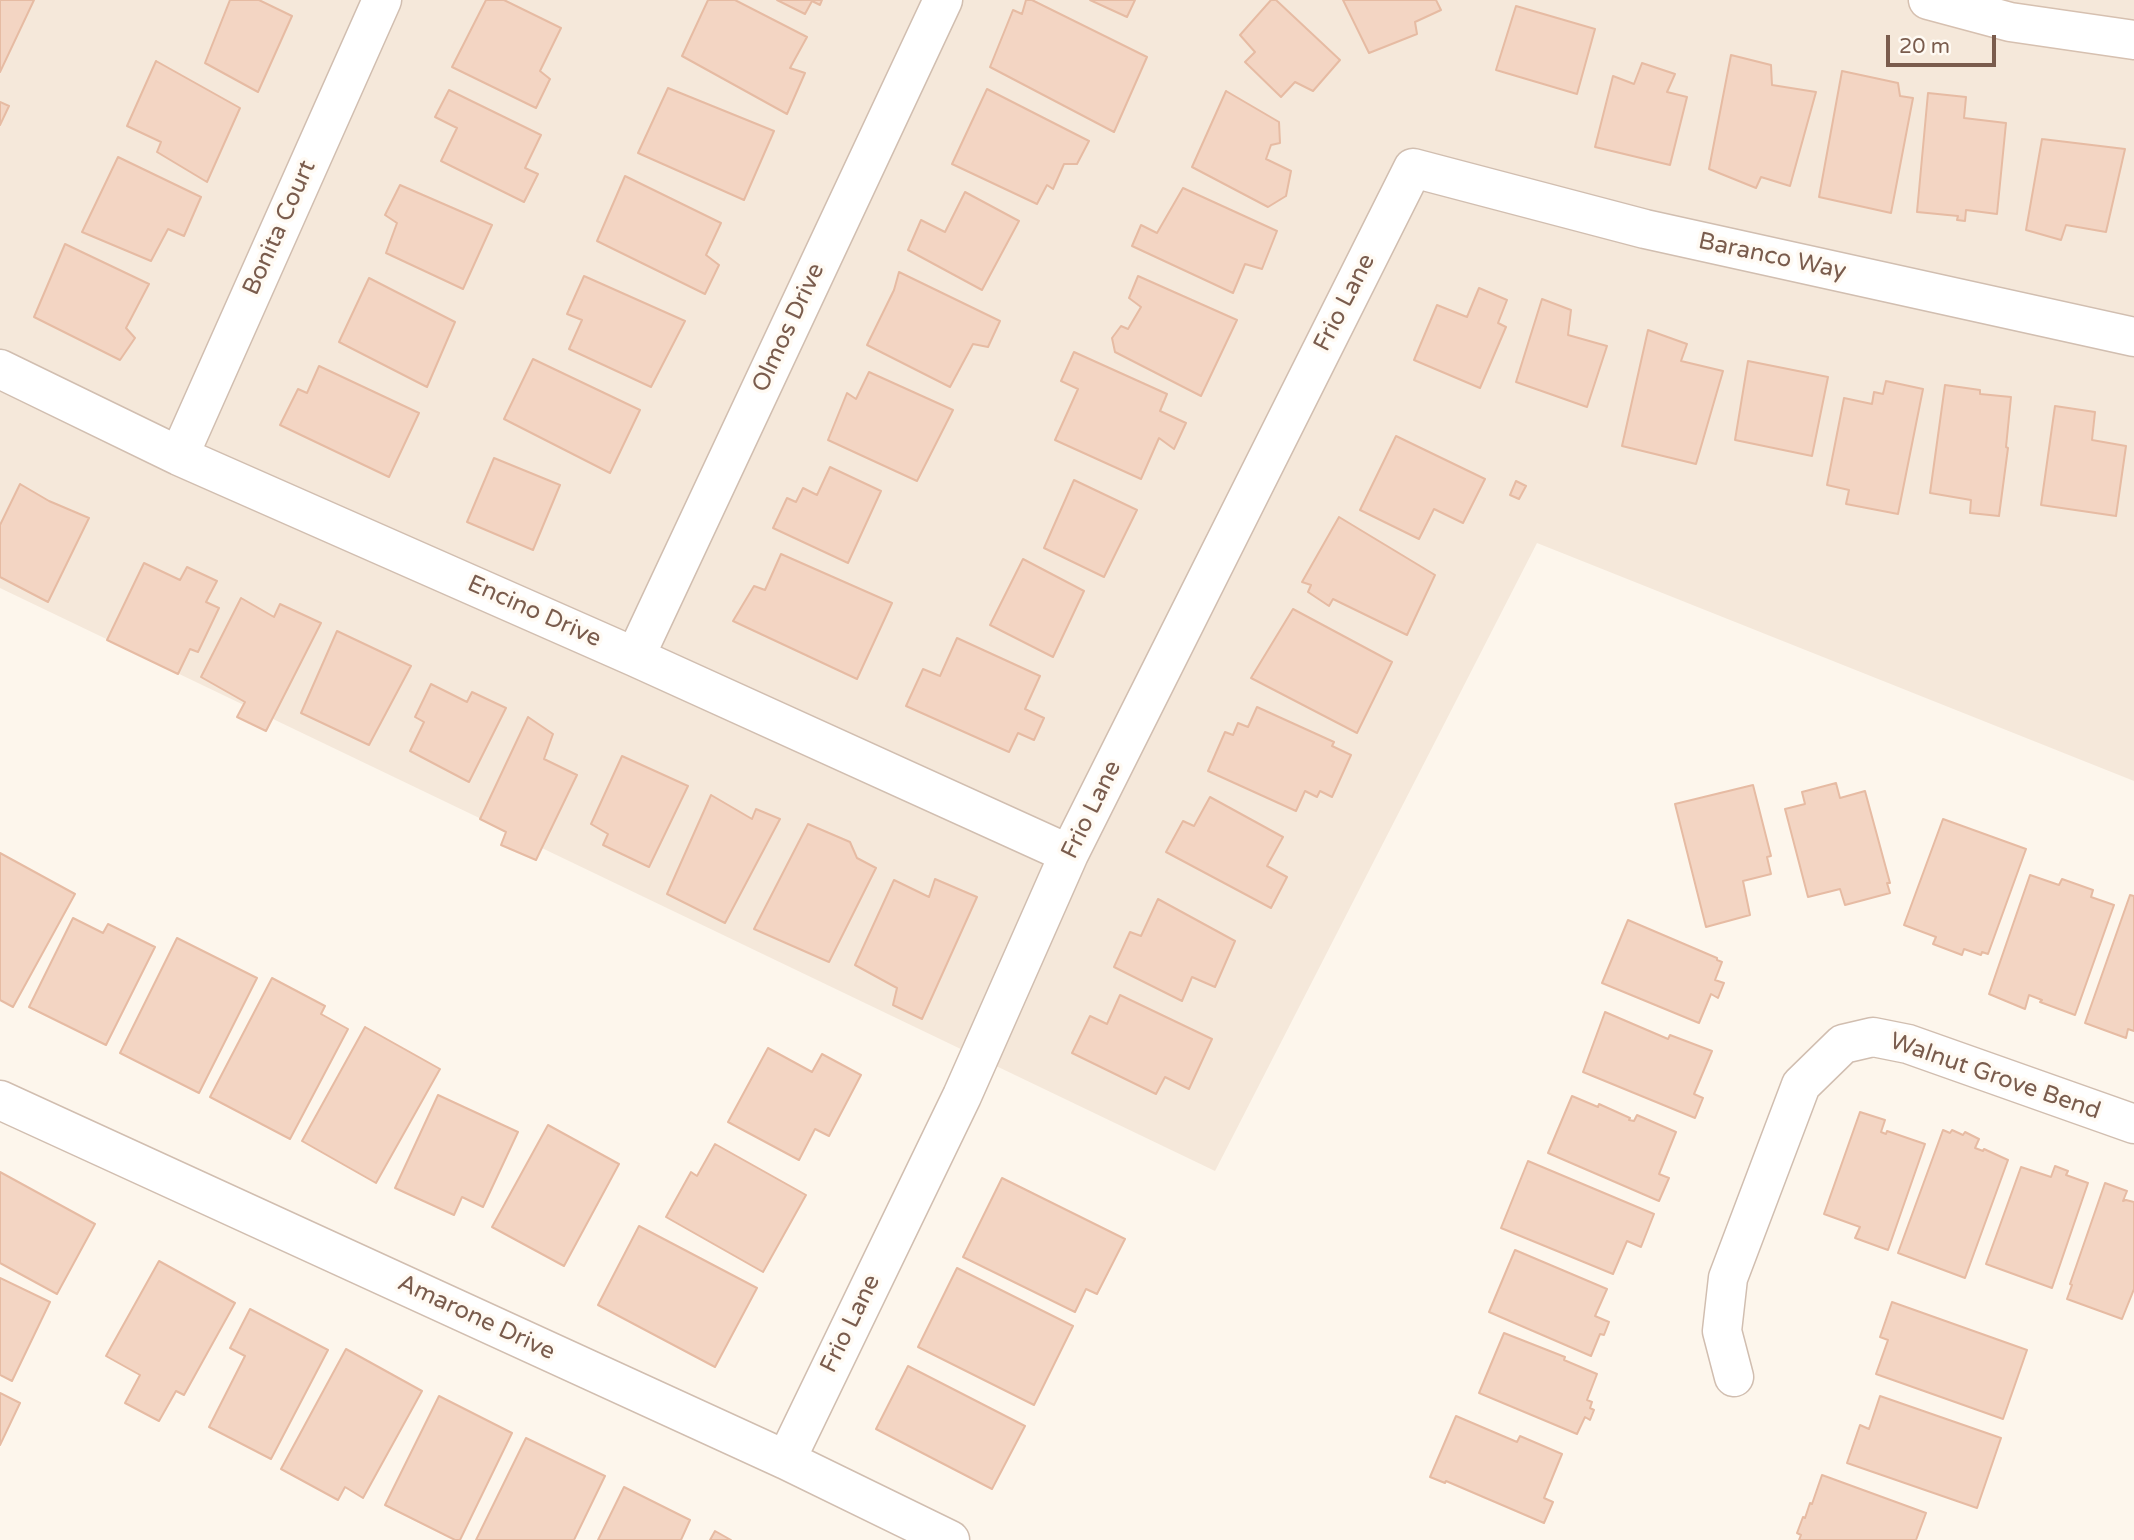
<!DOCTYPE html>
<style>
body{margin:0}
#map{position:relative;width:2134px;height:1540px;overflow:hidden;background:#fdf6ec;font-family:"Varela Round",sans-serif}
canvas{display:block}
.scale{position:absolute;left:1886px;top:35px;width:110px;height:32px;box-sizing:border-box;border:4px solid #7a5c4d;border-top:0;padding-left:9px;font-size:21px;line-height:24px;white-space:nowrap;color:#7a5c4d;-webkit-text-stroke:5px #fffaf3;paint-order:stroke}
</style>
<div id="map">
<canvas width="2134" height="1540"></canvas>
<div class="scale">20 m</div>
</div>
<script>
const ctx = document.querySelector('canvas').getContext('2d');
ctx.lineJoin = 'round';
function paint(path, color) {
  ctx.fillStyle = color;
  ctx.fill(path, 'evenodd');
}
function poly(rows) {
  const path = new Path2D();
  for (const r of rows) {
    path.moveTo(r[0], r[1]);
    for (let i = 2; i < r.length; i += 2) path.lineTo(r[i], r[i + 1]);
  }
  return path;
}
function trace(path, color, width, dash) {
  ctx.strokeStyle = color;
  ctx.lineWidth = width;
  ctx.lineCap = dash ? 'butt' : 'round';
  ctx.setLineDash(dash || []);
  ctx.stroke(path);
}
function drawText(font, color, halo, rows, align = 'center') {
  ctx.font = font + ' "Varela Round",sans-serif';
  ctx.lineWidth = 7;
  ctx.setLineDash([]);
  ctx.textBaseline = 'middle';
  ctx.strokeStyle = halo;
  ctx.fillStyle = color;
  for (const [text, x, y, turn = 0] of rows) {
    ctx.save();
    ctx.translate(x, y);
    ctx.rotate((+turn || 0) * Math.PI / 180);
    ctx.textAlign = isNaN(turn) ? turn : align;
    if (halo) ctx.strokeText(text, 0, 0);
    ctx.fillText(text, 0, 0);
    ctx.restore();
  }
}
const residential = poly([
 [0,0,2134,0,2134,781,1537,543,1215,1171,0,588]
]);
const building = poly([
 [0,0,34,0,0,72,0,0],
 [230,0,259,0,292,16,258,92,205,63,230,0],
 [486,0,504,0,561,28,540,71,550,79,536,108,452,67,486,0],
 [708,0,735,0,807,37,790,68,805,73,787,114,682,56,708,0],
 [777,0,822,0,820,5,812,1,805,14,777,0],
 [1026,0,1032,0,1147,57,1114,132,990,67,1013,10,1022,14,1026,0],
 [1090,0,1135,0,1127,17,1090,0],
 [1271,0,1276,0,1340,60,1313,91,1295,82,1281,97,1245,62,1255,52,1240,35,1271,0],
 [1343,0,1436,0,1441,10,1415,22,1417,34,1369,53,1343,0],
 [1516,6,1595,29,1577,94,1496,70,1516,6],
 [1731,55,1771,65,1772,85,1816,92,1790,186,1761,177,1756,188,1709,169,1731,55],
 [156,61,240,108,207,182,157,152,161,142,127,126,156,61],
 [1642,63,1675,74,1667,92,1687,97,1670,165,1595,147,1613,76,1634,84,1642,63],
 [1842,71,1898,83,1900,96,1913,98,1891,213,1819,197,1842,71],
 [668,88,774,131,744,200,638,153,668,88],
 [987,89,1089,141,1077,164,1064,164,1053,189,1047,185,1037,204,952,164,987,89],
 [449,90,541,135,525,168,538,174,524,202,441,161,457,128,435,117,449,90],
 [1226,91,1279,122,1280,143,1271,145,1266,159,1291,171,1286,196,1268,207,1192,167,1226,91],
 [1928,93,1966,97,1964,118,2006,123,1997,214,1966,210,1965,221,1957,220,1958,216,1917,212,1928,93],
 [0,102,9,106,0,125,0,102],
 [2042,139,2125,149,2106,232,2066,225,2061,240,2026,230,2042,139],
 [118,157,201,197,184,236,168,229,151,261,82,232,118,157],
 [625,176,721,223,706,255,719,265,705,294,597,241,625,176],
 [400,185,492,225,463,289,386,253,397,223,385,215,400,185],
 [1183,188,1277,231,1262,269,1245,264,1233,293,1132,246,1141,225,1157,233,1183,188],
 [965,192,1019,221,982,290,908,250,921,220,945,232,965,192],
 [65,244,149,284,126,328,135,338,120,360,34,317,65,244],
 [899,272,1000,321,988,347,973,344,950,387,867,345,894,290,899,272],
 [584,276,685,321,651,387,569,349,582,320,567,314,584,276],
 [1138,276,1237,320,1201,396,1115,352,1112,338,1121,326,1128,329,1141,307,1129,298,1138,276],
 [369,278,455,322,427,387,339,342,369,278],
 [1479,288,1507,300,1498,323,1506,327,1480,388,1414,360,1437,305,1467,317,1479,288],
 [1542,299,1571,310,1568,335,1607,346,1587,407,1516,382,1542,299],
 [1648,330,1687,344,1681,361,1723,371,1696,464,1622,446,1648,330],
 [1074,352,1167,394,1160,411,1186,423,1174,449,1159,438,1141,479,1055,440,1078,389,1061,381,1074,352],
 [533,359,640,410,610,473,504,419,533,359],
 [1748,361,1828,377,1812,456,1735,440,1748,361],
 [319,366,419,413,389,477,280,425,298,389,307,393,319,366],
 [869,372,953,410,917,481,828,440,847,393,856,399,869,372],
 [1886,381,1923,389,1898,514,1846,504,1849,490,1827,485,1844,398,1872,404,1874,392,1883,394,1886,381],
 [1945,385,1980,390,1980,394,2011,397,2006,447,2008,448,1999,516,1970,513,1971,500,1930,493,1945,385],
 [2055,406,2095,412,2092,440,2126,446,2116,516,2041,505,2055,406],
 [1396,436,1485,479,1463,523,1434,509,1419,539,1360,510,1396,436],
 [494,458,560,485,533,550,467,522,494,458],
 [830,467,881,491,848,563,773,528,787,498,796,502,803,488,817,495,830,467],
 [1074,480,1137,510,1104,577,1044,548,1074,480],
 [1516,481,1526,486,1519,499,1510,495,1516,481],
 [20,484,49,501,89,518,48,602,0,577,0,525,20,484],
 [1339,517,1435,575,1407,635,1333,599,1329,606,1308,592,1311,585,1302,582,1339,517],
 [781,554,892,603,857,679,733,621,754,586,765,590,781,554],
 [1023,559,1084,591,1053,657,990,625,1023,559],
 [144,563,180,580,187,567,217,581,206,602,219,608,198,652,190,649,178,674,107,640,144,563],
 [241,598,274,617,280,604,321,623,266,731,237,717,245,702,201,677,241,598],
 [1293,609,1392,662,1357,733,1251,678,1293,609],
 [337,631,411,666,369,745,301,713,337,631],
 [957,638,1040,676,1025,709,1044,718,1034,740,1018,733,1009,752,906,706,923,669,940,676,957,638],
 [431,684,467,702,472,692,506,708,469,782,410,751,424,722,415,717,431,684],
 [1257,707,1334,742,1332,746,1351,755,1332,797,1320,791,1317,797,1305,791,1296,811,1208,771,1225,732,1233,735,1238,723,1248,727,1257,707],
 [528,717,553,734,544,759,577,775,536,860,501,845,506,832,480,819,528,717],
 [622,756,688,786,649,867,603,845,608,834,591,824,622,756],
 [1836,783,1840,798,1865,791,1890,883,1887,883,1890,893,1845,905,1840,889,1808,897,1785,809,1805,804,1802,792,1836,783],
 [1753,785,1771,856,1767,857,1771,874,1743,881,1750,915,1706,927,1675,804,1753,785],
 [711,795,752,819,756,809,780,819,725,923,667,894,711,795],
 [1210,797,1283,837,1267,866,1287,877,1271,908,1166,852,1183,821,1194,826,1210,797],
 [1943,819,2026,849,1988,954,1982,952,1981,955,1964,949,1962,955,1933,944,1936,937,1904,925,1943,819],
 [808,824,850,842,857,858,876,868,829,962,754,929,808,824],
 [0,853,75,894,13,1007,0,1000,0,853],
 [2030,875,2059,885,2062,879,2093,890,2091,897,2114,905,2075,1015,2040,1002,2042,1000,2029,995,2025,1009,1989,994,2030,875],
 [935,879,977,897,922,1019,893,1005,897,988,855,965,894,880,929,897,935,879],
 [2130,895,2134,896,2134,1031,2128,1029,2126,1038,2085,1023,2130,895],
 [1158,899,1235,941,1215,987,1192,977,1182,1001,1114,967,1130,932,1141,936,1158,899],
 [73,918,103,933,108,924,155,947,106,1045,29,1007,73,918],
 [1628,920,1717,958,1717,960,1722,962,1715,980,1724,983,1718,998,1711,994,1699,1023,1602,983,1628,920],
 [177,938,257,978,199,1093,120,1053,177,938],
 [272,978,325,1006,321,1014,348,1029,290,1139,210,1097,272,978],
 [1120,995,1212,1039,1189,1089,1165,1077,1156,1094,1072,1053,1090,1016,1107,1024,1120,995],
 [1605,1012,1668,1039,1670,1035,1712,1051,1694,1094,1703,1098,1695,1118,1583,1072,1605,1012],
 [365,1027,440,1069,376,1183,302,1141,365,1027],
 [768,1048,812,1072,822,1054,861,1075,829,1136,815,1129,799,1160,728,1122,768,1048],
 [438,1095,518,1132,483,1207,462,1197,454,1215,395,1188,438,1095],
 [1572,1096,1598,1107,1599,1104,1630,1118,1629,1120,1634,1121,1637,1115,1676,1132,1659,1174,1669,1178,1659,1201,1548,1153,1572,1096],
 [1860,1112,1885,1120,1881,1132,1886,1134,1887,1131,1925,1144,1888,1250,1855,1238,1860,1227,1824,1214,1860,1112],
 [548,1125,619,1164,564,1266,492,1227,548,1125],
 [1943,1130,1950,1133,1952,1130,1963,1135,1965,1132,1979,1139,1975,1148,1983,1151,1984,1149,2008,1160,1965,1278,1898,1253,1943,1130],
 [715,1144,806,1195,763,1272,666,1217,691,1172,697,1176,715,1144],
 [1528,1161,1654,1214,1641,1247,1627,1241,1613,1274,1501,1228,1528,1161],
 [2055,1166,2068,1171,2066,1175,2088,1183,2052,1288,1986,1264,2021,1167,2051,1177,2055,1166],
 [0,1172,95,1224,57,1294,0,1263,0,1172],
 [1002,1178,1125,1239,1097,1294,1086,1289,1075,1312,963,1257,1002,1178],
 [2105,1183,2127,1191,2123,1201,2126,1200,2134,1202,2134,1289,2122,1319,2067,1299,2072,1285,2070,1284,2105,1183],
 [639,1226,757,1288,715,1367,598,1305,639,1226],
 [1515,1250,1607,1289,1595,1316,1609,1322,1604,1335,1600,1334,1591,1356,1489,1312,1515,1250],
 [159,1261,235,1303,184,1395,176,1391,159,1421,125,1403,140,1375,106,1356,159,1261],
 [957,1268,1073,1326,1034,1405,918,1347,957,1268],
 [0,1278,50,1302,12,1381,0,1375,0,1278],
 [1892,1302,2027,1350,2003,1419,1876,1374,1888,1340,1880,1337,1892,1302],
 [250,1309,328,1350,271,1459,209,1427,245,1356,230,1348,250,1309],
 [1504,1333,1565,1357,1564,1360,1597,1374,1587,1400,1592,1402,1590,1408,1594,1410,1590,1420,1585,1417,1577,1434,1479,1393,1504,1333],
 [346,1349,422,1391,363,1498,345,1487,338,1500,281,1469,346,1349],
 [908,1366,1025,1426,992,1489,876,1429,908,1366],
 [0,1393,20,1403,0,1445,0,1393],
 [439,1396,512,1433,460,1540,455,1540,385,1505,439,1396],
 [1880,1396,2001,1438,1977,1508,1847,1463,1860,1425,1869,1429,1880,1396],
 [1456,1416,1517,1442,1520,1436,1562,1454,1544,1498,1553,1502,1544,1523,1446,1481,1445,1483,1430,1477,1456,1416],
 [526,1438,605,1476,574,1540,476,1540,526,1438],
 [1822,1475,1926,1513,1916,1540,1799,1540,1801,1535,1797,1533,1803,1517,1805,1518,1810,1503,1812,1504,1822,1475],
 [624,1487,690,1520,681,1540,598,1540,624,1487],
 [715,1531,731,1540,710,1540,715,1531]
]);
const street = poly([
 [0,369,179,456,635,657,1069,854],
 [179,456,382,0],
 [635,657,943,0],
 [0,1100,786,1460,950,1540],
 [1734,1377,1722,1331,1728,1278,1801,1085,1843,1044,1873,1037,1908,1044,2134,1124],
 [786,1460,962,1096,1069,854,1413,168,1645,229,2134,337]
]);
const secondary = poly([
 [1928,0,2010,22,2134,40]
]);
const streetNames = [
 ["Bonita Court",280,228,-66],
 ["Baranco Way",1772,257,12],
 ["Frio Lane",1345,303,-63],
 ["Olmos Drive",789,328,-65],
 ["Encino Drive",534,612,24],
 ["Frio Lane",1092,810,-64],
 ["Walnut Grove Bend",1995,1077,19],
 ["Amarone Drive",476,1318,25],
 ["Frio Lane",851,1324,-64]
];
paint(residential, '#f5e8da');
paint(building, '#f3d5c3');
trace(building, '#e6bba3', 2);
trace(street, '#d1beb0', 41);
trace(secondary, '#d6c0b0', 41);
trace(street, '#fff', 38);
trace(secondary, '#fff', 38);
drawText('24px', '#7a5c4d', '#fffaf3', streetNames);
</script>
